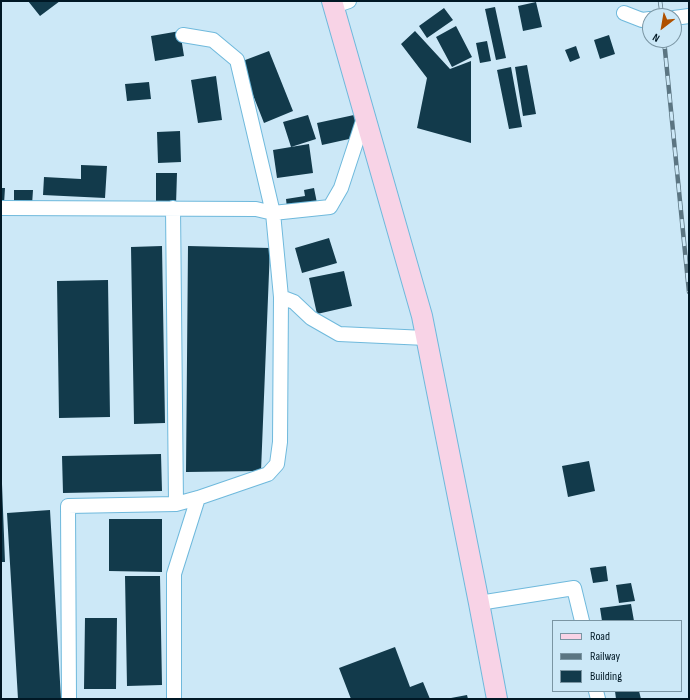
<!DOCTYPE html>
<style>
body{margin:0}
#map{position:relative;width:690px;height:700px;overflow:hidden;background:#cce8f7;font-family:"Sofia Sans Condensed",sans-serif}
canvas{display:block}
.frame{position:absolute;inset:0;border:2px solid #001825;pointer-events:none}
.legend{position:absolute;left:552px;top:620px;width:130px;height:72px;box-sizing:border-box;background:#cce8f7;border:1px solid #7a95a3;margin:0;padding:5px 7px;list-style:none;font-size:12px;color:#001825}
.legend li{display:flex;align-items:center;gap:8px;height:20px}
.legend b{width:20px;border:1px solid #7a95a3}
.north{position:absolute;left:642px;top:8px;width:40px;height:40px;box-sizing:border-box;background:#cce8f7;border:1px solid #7a95a3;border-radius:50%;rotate:211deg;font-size:11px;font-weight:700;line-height:16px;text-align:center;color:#001825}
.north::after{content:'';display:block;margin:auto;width:14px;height:18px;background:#af5100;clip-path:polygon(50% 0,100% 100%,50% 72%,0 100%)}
</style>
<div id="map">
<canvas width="690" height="700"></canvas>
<div class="frame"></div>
<ul class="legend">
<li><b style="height:5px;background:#f8d3e6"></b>Road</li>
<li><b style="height:5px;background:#5b7582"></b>Railway</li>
<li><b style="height:11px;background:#123a4b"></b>Building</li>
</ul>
<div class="north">N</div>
</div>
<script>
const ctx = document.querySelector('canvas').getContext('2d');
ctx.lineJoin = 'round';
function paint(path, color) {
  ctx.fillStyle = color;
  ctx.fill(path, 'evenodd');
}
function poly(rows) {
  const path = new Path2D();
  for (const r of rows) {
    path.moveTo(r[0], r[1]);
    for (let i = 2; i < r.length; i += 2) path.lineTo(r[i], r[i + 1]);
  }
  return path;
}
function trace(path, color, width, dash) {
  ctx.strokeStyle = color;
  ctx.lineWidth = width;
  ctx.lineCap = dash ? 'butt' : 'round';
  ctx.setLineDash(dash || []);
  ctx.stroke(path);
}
const building = poly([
 [28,1,60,1,40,16],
 [536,2,542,27,523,31,518,6],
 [495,7,506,58,496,60,485,9],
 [444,8,453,20,427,38,419,26],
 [456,26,472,57,452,67,436,37],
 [180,31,184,56,155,61,151,36],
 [415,31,450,69,471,61,471,143,417,128,427,78,401,44],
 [609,35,615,54,600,59,594,40],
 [487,41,491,61,480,63,476,43],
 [576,46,580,58,570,62,565,50],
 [269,51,293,111,264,123,240,62],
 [527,65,536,114,523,116,515,67],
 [511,67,522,127,509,129,497,70],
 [216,76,222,120,198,123,191,80],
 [149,82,151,99,127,101,125,84],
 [308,115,316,139,291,147,283,122],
 [354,115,358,137,322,145,317,123],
 [180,131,181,162,158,163,157,132],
 [309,144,313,173,277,178,273,150],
 [81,165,107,166,105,198,43,195,44,177,81,179],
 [156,173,177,173,176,205,156,205],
 [1,188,5,188,4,204,1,204],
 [314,188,317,203,287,208,286,199,305,196,304,190],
 [14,190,33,190,32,205,14,205],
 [329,238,337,263,302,273,295,248],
 [162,246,165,423,134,424,131,247],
 [188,246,270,248,261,471,186,472],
 [344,271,352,306,317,314,309,278],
 [108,280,110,417,59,418,57,281],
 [161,454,162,491,63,493,62,456],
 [589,461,595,491,568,497,562,466],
 [1,484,2,484,5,562,1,562],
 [50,510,61,699,18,699,7,513],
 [109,519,162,519,162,572,109,571],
 [606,566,608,581,593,583,590,568],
 [125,576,160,576,162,685,127,686],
 [631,583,635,601,619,603,616,585],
 [631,604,634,621,602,621,600,608],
 [85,618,117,618,116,689,84,689],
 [395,647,410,687,423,682,430,699,351,699,339,668],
 [615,691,639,691,641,699,616,699],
 [467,695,468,699,452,699,451,698]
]);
const street = poly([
 [334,6,349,1],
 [624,13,642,20,650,19],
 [674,18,689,16],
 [1,208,256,209,273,213,330,207,341,188,365,115],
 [173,208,176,504],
 [281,297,294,302,311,318,339,334,426,338],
 [479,603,574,588,582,621],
 [596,691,598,699],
 [69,699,68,506,176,504,198,498,268,474,277,464,280,442,281,297,273,213,237,60,213,40,183,35],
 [174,699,174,574,198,498]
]);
const secondary = poly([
 [332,1,422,316,479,603,497,699]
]);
const rail = poly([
 [660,1,662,16],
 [664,40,689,292]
]);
paint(building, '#123a4b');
trace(street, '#6fb9dc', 16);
trace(secondary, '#6fb9dc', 22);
trace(street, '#fff', 14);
trace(secondary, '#f8d3e6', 20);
trace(rail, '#5b7582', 4.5);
trace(rail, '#cce8f7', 3, [9]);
</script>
